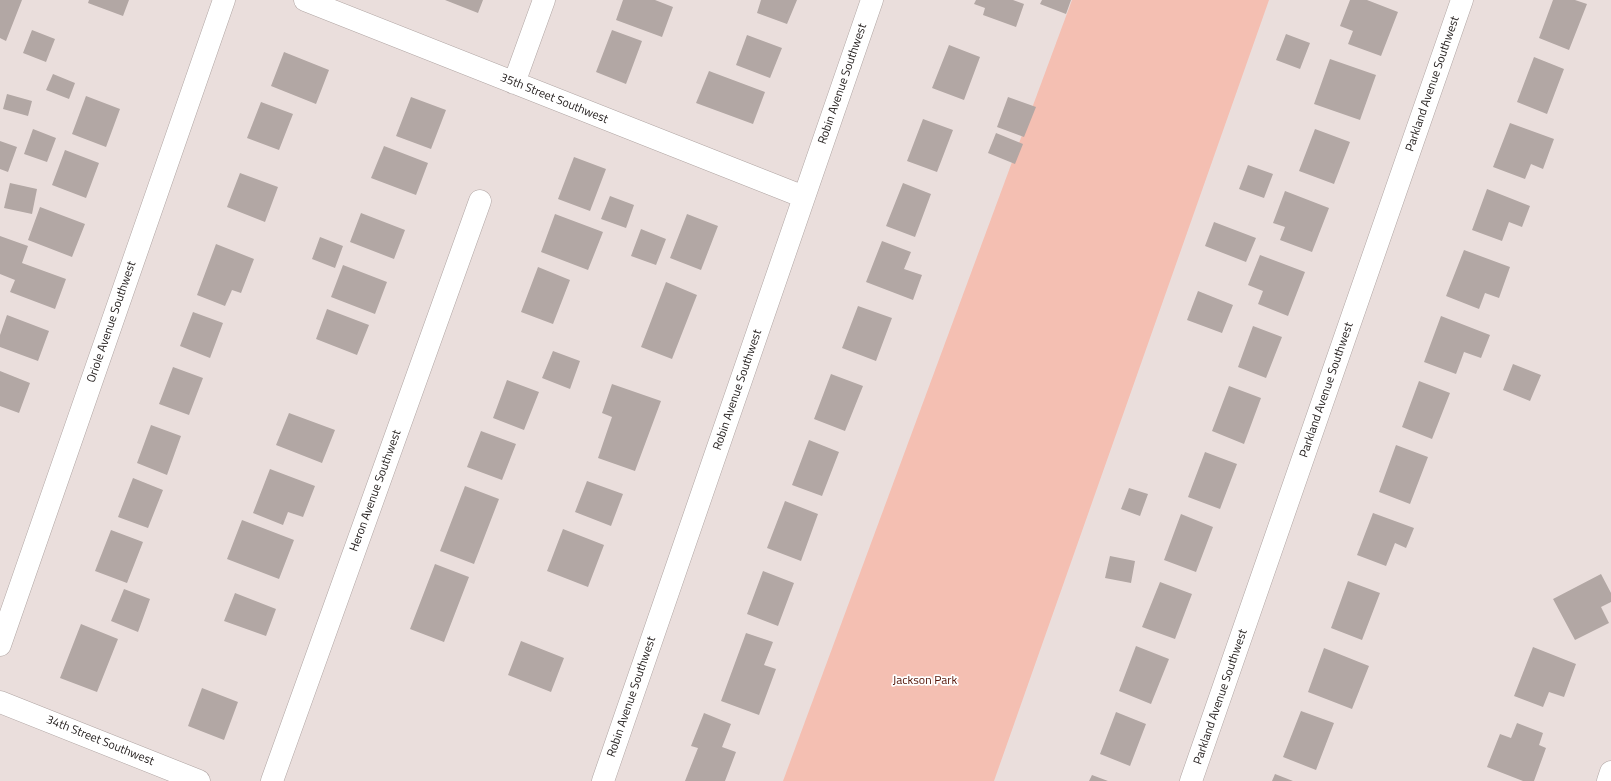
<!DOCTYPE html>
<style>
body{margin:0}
canvas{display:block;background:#eadedc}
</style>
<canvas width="1611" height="781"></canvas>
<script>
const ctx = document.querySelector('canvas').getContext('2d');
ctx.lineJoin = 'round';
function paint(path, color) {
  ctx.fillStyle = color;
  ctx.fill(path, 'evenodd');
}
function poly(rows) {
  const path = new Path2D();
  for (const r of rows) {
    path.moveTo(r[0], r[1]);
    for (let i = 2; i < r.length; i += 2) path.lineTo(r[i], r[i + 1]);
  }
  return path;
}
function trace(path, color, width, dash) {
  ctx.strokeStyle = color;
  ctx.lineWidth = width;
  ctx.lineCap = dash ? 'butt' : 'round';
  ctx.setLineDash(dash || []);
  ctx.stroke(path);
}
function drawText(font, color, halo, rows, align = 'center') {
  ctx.font = font + ' "Titillium Web",sans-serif';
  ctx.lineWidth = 3.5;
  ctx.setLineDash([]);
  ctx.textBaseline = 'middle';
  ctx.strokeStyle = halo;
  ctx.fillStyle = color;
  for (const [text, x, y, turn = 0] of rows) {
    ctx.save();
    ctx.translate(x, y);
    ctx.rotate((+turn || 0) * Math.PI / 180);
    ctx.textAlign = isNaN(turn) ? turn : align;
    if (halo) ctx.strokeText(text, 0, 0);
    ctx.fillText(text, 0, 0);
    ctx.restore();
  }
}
const green = poly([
 [1072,0,1269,0,994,781,783,781]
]);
const building = poly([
 [0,0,22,0,6,41,0,38],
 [89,0,129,0,123,16,88,3],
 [445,0,483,0,478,13],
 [623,0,655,0,673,7,662,37,616,20],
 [761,0,797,0,787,24,757,13],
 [976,0,1013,0,1024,4,1016,27,983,15,985,8,974,4],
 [1042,0,1071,0,1066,14,1040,4],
 [1350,0,1367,0,1398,12,1381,56,1348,44,1353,31,1340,26],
 [1553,0,1575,0,1587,4,1569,50,1539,38],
 [32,30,55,39,46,62,23,53],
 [612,30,642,41,626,84,596,72],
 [1286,34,1310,43,1300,69,1276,60],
 [747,35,782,48,770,78,736,65],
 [949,45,980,57,964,100,932,88],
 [284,52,329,70,316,104,271,86],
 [1534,57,1564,69,1547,114,1517,102],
 [1330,59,1376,75,1360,120,1314,104],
 [709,71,765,92,753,124,696,103],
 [53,74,75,83,69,99,46,90],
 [7,94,32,101,28,116,3,109],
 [86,96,120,109,106,147,72,134],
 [411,97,446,110,431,149,396,136],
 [1008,97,1036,107,1024,137,997,127],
 [261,102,293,114,279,150,247,138],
 [923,119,953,130,937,172,907,161],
 [1510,123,1554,139,1543,169,1531,164,1525,179,1493,167],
 [33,129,56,138,47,162,24,154],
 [1315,129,1350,142,1334,184,1299,171],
 [996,133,1023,144,1015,164,988,153],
 [0,141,17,147,8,172,0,169],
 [384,146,428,163,416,195,371,178],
 [65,150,99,163,86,198,52,185],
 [574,157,606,169,590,211,558,199],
 [1248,165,1273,174,1264,198,1239,189],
 [240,173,278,187,265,222,227,207],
 [10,183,37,189,32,214,4,208],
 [903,183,931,194,915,237,886,226],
 [1487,189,1530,206,1522,227,1509,222,1502,241,1472,230],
 [1285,191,1329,208,1312,252,1280,240,1285,227,1273,223],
 [610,196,634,205,626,228,601,219],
 [40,207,85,224,72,257,28,240],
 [361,213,405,230,394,259,350,242],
 [555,214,603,232,588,270,541,252],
 [687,214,718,226,701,270,670,258],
 [1214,222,1256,238,1246,262,1205,246],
 [641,229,666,239,656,265,631,256],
 [0,236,28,246,22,263,66,279,55,309,10,292,15,280,0,274],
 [320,237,343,246,335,268,312,259],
 [882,241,911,252,904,269,922,275,913,300,866,282],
 [216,244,254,259,241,293,232,290,225,306,197,295],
 [1464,250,1510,267,1499,298,1485,293,1479,309,1446,296],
 [1260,255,1305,272,1288,316,1258,304,1263,291,1248,285],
 [343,265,387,282,375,314,331,297],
 [538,267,570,280,553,324,521,312],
 [666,282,697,295,672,359,641,347],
 [1198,291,1233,305,1222,333,1187,320],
 [858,306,892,318,876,361,842,348],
 [327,309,369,325,357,355,316,339],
 [193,312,223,323,210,358,180,346],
 [7,315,49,331,38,361,0,347,0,335],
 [1441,316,1490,335,1481,358,1464,352,1456,374,1424,362],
 [1253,326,1282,337,1266,378,1238,367],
 [553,351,580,361,570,389,542,378],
 [1513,364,1541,375,1530,401,1503,390],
 [173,367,203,378,189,415,159,404],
 [0,371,30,383,19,413,0,406],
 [831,374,863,386,845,431,814,419],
 [507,380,539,392,524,430,493,418],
 [1419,381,1450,393,1432,439,1402,427],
 [612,384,661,401,635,471,598,458,612,417,602,413],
 [1229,386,1261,398,1244,444,1212,431],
 [289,413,335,430,322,463,276,445],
 [151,425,181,436,167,475,137,463],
 [481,431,516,444,502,480,467,467],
 [809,440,839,452,822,496,792,485],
 [1396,445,1428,457,1410,504,1379,492],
 [1205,452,1237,464,1220,509,1188,497],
 [270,469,315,486,303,517,288,512,283,525,253,513],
 [133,478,163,490,148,528,118,517],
 [587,481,623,494,611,526,575,512],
 [465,486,499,499,474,564,440,551],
 [1129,488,1148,494,1140,516,1121,509],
 [785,501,818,514,801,561,767,548],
 [1373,513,1414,528,1406,548,1395,543,1386,566,1357,555],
 [1181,514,1213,527,1196,572,1164,560],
 [242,520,294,540,279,579,227,559],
 [563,529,604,545,588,587,547,571],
 [111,530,143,542,127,583,95,571],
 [1110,556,1135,561,1131,583,1105,578],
 [435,564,469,577,444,642,410,629],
 [763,571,794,583,778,626,747,614],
 [1601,574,1611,593,1611,602,1601,607,1609,623,1575,640,1553,599],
 [1348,581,1380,593,1362,640,1331,628],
 [1160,582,1192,594,1175,639,1142,627],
 [124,589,150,599,138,632,111,621],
 [235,593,276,609,266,636,224,621],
 [81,624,118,639,97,692,60,678],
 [746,633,773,642,764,665,776,669,759,715,721,701],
 [521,641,564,658,551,692,508,675],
 [1136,646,1169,659,1151,704,1119,691],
 [1533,647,1576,664,1564,697,1549,692,1543,707,1514,696],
 [1324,648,1369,666,1352,709,1308,692],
 [202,688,238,702,224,740,188,726],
 [1301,711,1334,723,1316,770,1283,757],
 [1116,712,1146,724,1130,766,1100,754],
 [704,713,731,724,722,747,736,752,725,781,685,781,698,748,691,746],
 [1517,723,1543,733,1539,745,1546,748,1534,781,1523,781,1487,767,1500,734,1511,738],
 [1275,774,1293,781,1272,781],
 [1092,775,1108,781,1089,781]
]);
const minor = poly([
 [305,0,804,197],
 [514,83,544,0],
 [0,645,224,0],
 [0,702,199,781],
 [272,781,480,201],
 [603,781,872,0],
 [1191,781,1462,0],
 [1608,781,1611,772]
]);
const streetNames = [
 ["Robin Avenue Southwest",843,84,-71],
 ["Parkland Avenue Southwest",1433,84,-71],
 ["35th Street Southwest",554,99,22],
 ["Oriole Avenue Southwest",112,322,-71],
 ["Robin Avenue Southwest",738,390,-71],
 ["Parkland Avenue Southwest",1327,390,-71],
 ["Heron Avenue Southwest",376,491,-70],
 ["Robin Avenue Southwest",632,697,-71],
 ["Parkland Avenue Southwest",1221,697,-71],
 ["34th Street Southwest",100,741,22]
];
const parkNames = [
 ["Jackson Park",925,681]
];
paint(green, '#f4bfb2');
paint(building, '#b2a7a4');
trace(minor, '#b0a5a3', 23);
trace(minor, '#fff', 22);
drawText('12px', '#282322', '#fff', streetNames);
drawText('12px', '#541305', '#fff', parkNames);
</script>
